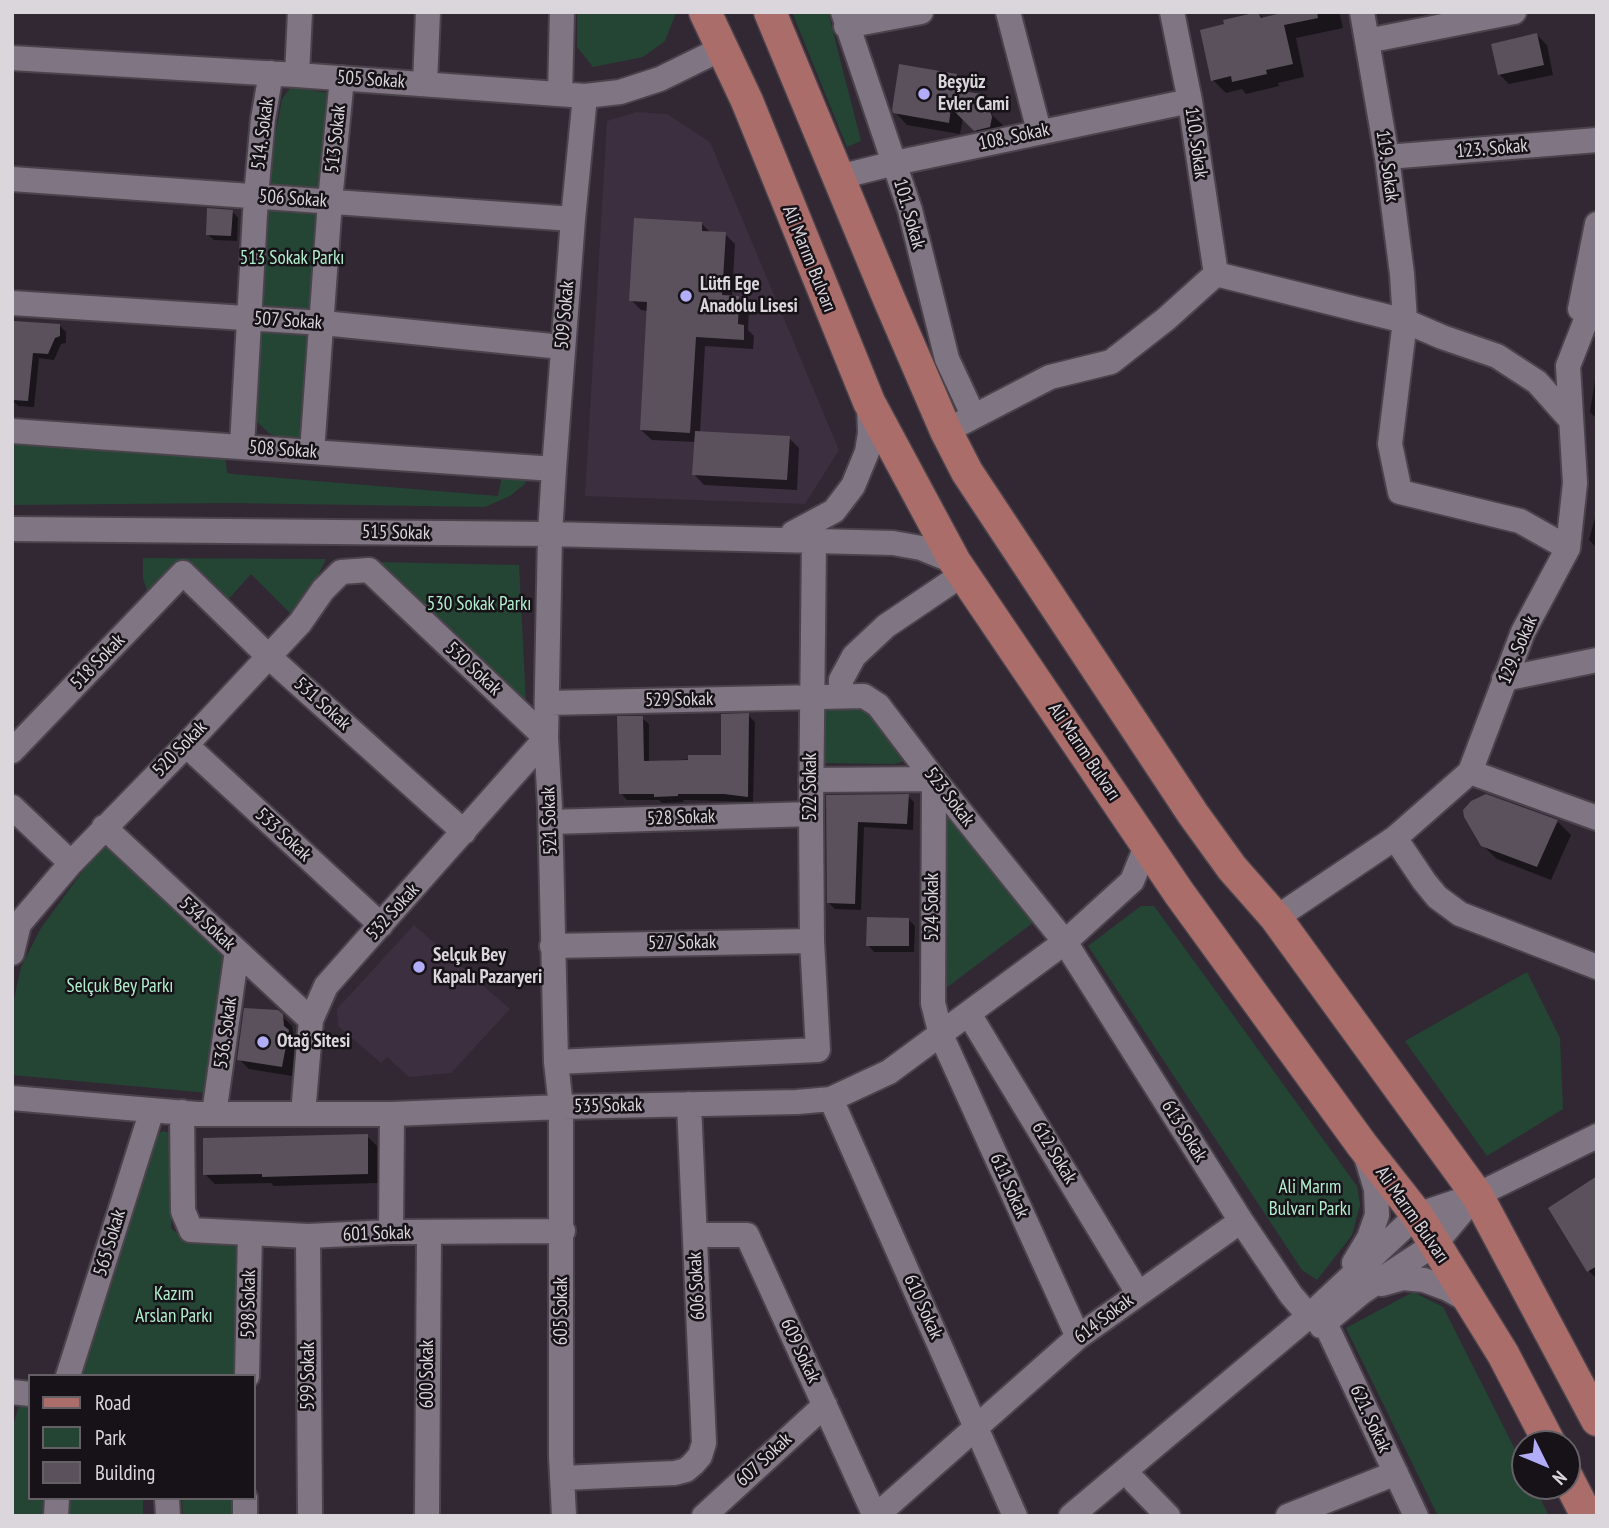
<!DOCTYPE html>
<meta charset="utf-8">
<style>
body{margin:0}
#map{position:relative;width:1609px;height:1528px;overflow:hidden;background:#312833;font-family:"PT Sans Narrow",sans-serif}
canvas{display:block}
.frame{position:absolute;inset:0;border:14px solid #dbd5dc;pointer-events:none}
.legend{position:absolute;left:28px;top:1374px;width:228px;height:126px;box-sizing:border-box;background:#161217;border:2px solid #656066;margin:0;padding:9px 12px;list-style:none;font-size:21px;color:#dbd5dc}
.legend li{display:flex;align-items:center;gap:14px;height:35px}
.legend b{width:35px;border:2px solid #656066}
.north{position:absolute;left:1511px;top:1430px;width:70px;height:70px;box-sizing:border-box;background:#161217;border:2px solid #656066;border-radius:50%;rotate:133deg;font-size:19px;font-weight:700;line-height:28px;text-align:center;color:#dbd5dc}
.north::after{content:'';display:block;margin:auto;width:24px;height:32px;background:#b2adf9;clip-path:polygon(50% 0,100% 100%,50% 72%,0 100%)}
</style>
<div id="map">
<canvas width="1609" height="1528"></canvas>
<div class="frame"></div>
<ul class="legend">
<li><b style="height:9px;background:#aa6d69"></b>Road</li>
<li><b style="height:19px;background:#244534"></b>Park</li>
<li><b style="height:19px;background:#5a515d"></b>Building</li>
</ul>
<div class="north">N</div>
</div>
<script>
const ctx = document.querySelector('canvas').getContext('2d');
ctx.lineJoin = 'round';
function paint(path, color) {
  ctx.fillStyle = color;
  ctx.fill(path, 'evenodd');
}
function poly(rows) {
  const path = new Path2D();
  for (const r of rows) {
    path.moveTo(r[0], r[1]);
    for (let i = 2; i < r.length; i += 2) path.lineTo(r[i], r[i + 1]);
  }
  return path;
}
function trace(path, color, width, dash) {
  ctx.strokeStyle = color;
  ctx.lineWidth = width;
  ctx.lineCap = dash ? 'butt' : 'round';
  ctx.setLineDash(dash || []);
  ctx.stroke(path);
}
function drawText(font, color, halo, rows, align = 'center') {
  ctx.font = font + ' "PT Sans Narrow",sans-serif';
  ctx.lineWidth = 5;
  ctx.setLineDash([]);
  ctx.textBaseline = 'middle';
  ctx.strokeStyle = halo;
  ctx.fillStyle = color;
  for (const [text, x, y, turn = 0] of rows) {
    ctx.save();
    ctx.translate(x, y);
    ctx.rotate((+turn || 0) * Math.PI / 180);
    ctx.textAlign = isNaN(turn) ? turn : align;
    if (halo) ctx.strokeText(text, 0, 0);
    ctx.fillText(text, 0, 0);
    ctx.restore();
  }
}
const built = poly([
 [636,112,667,114,710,142,839,450,805,504,585,496,607,121],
 [414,925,510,1009,451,1073,409,1077,387,1057,381,1063,338,1026,337,1009]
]);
const green = poly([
 [577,12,676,12,676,13,665,41,643,57,593,67,577,47],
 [792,12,828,12,861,141,847,147],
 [291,87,328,93,320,184,314,191,271,188,267,182,282,99],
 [267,206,325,210,316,312,258,308],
 [259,328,314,331,305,439,295,440,270,434,256,421,254,398],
 [12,438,225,452,227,473,232,474,498,496,502,476,523,477,526,483,510,496,485,507,231,503,12,505],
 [143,558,326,559,309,594,292,615,251,574,226,602,194,569,170,567,148,593,143,579],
 [375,562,519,565,526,704],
 [821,699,864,700,909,754,902,762,894,764,819,763],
 [944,805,1038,919,942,991],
 [104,842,228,953,208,1093,12,1075,12,1008,21,967,41,928],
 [1141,906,1154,906,1357,1186,1360,1205,1352,1235,1317,1280,1302,1270,1088,946],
 [1527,972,1560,1038,1563,1109,1487,1156,1405,1041],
 [164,1131,171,1134,171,1228,184,1239,242,1244,240,1376,81,1376,156,1134],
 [1413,1292,1443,1307,1525,1469,1525,1486,1534,1486,1549,1516,1438,1516,1346,1328],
 [19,1406,30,1408,30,1498,45,1498,44,1516,12,1516,12,1429],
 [70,1498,143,1498,143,1516,70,1516],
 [182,1498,239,1498,238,1516,183,1516]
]);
const shadow = poly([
 [1293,12,1339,12,1343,28,1296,38,1304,77,1278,83,1279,86,1246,94,1242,89,1226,93,1213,80,1259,14,1264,19],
 [1537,35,1547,45,1553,75,1509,84,1499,74],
 [956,76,968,88,967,94,981,96,993,108,992,115,1002,124,1004,130,987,142,963,118,960,134,907,125,895,112],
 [232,211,238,218,237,241,214,240,207,234],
 [702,224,711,233,725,234,735,244,732,297,739,298,749,308,748,330,754,336,753,349,705,346,700,433,789,438,799,448,797,490,704,485,694,474,696,442,652,440,641,430,648,311,641,310,631,300],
 [16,322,60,326,66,332,66,343,61,344,54,360,39,358,34,407,18,406,12,399],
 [1595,380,1597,381,1597,419,1590,412],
 [1597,510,1597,548,1589,540],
 [748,715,755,722,753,802,683,800,684,802,662,803,659,800,627,800,621,793,642,718,649,724,649,762,723,757],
 [828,796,908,796,914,802,913,830,864,827,861,910,835,909,828,902],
 [1557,821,1571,835,1551,880,1497,859,1482,845],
 [908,919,915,926,914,952,874,952,868,945],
 [278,1012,292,1026,294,1037,298,1041,292,1076,249,1069,239,1059],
 [367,1136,377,1146,378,1183,274,1186,271,1183,215,1184,205,1174],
 [1597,1178,1597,1279,1589,1271,1550,1208]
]);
const building = poly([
 [1258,12,1261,18,1285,12,1317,12,1318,18,1284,25,1293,64,1266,70,1267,74,1232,82,1231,76,1211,81,1200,30,1224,24,1223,20],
 [1537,33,1544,65,1498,75,1491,44],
 [899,64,957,74,954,90,982,94,980,103,990,110,992,117,990,127,974,131,951,108,949,123,893,113,892,110],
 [207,208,233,210,231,236,206,235],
 [634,218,702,222,702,231,726,232,722,295,739,296,738,324,744,325,744,340,696,337,690,433,640,430,647,302,629,301],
 [14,321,60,324,60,336,55,338,48,354,33,353,28,401,12,400],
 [695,431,790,436,787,480,692,475],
 [749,713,748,797,724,794,678,794,678,796,654,797,654,794,619,794,617,716,643,716,644,761,688,760,688,755,721,755,721,714],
 [909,794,907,824,858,822,855,904,827,903,826,795],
 [1486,794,1558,820,1537,867,1481,846,1464,817,1463,810,1471,801],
 [867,917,909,918,909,946,866,946],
 [244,1008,278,1010,283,1014,284,1026,289,1030,282,1067,237,1060],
 [368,1134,368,1174,262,1177,262,1174,203,1175,203,1138],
 [1597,1176,1597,1266,1587,1272,1548,1208]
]);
const minor = poly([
 [843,12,910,210,947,359,973,415],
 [1008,12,1039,131],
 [1172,12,1190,101,1216,274],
 [1362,12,1387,157,1402,274,1405,321,1390,444,1400,492,1520,521,1568,548],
 [846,26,921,12],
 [1367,41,1514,12],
 [12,58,297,75,585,96,620,92,660,79,721,49],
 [297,75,300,12],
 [425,84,428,12],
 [560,94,562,12],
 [1387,157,1597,140],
 [839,177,895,163,1190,101],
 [12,179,573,219],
 [12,303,323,323,562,347],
 [1580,309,1597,224],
 [12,431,554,469],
 [946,431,1050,377,1111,362,1166,319,1216,274,1405,321,1442,337,1497,356,1537,382,1570,419],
 [242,446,256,196,263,119,271,73],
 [312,452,330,201,342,78],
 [12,529,550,534,893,543,921,548,955,562],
 [793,533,834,511,853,486,867,452,870,433,869,404],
 [1504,679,1597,660],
 [841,696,841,680,854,656,886,626,963,574],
 [547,703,864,696,878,705,934,779,1065,942,1241,1221,1291,1295,1309,1316],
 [186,745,381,925],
 [12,751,183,573,268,656,464,832],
 [1470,772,1597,818],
 [811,780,934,779,933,1003,941,1035,1078,1337],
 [12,807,71,863],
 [551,822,811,814],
 [104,827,311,1020],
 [1395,838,1424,881,1437,897,1460,914,1597,967],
 [1276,918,1395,838,1470,772,1523,632,1568,548,1575,483,1568,366,1597,292],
 [552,946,812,941],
 [12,953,19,924,71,863,186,745,300,623,323,590,341,572,369,570,546,738,326,986,311,1020,303,1114],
 [969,1014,1138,1293],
 [556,1062,818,1050,812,941,811,814,814,540,807,527],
 [12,1098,197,1114,392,1114,561,1107,797,1102,831,1099,889,1072,1065,942,1132,881,1147,844],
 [831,1099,1015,1516],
 [182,1112,183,1211,191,1230,308,1236,391,1232,563,1231],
 [214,1114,237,951],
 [391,1232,392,1114],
 [695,1235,747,1235,875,1516],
 [308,1236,310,1516],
 [1354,1263,1369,1238,1377,1215,1376,1189,1366,1156],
 [1382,1284,1403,1278,1424,1280,1448,1289,1471,1302],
 [1325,1323,1416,1516],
 [1321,1326,1362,1292,1435,1244,1476,1195],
 [68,1376,152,1110],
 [247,1376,250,1233],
 [12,1392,30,1394],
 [563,1478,675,1473,686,1470,693,1464,700,1456,704,1443,689,1104],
 [1135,1482,1168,1516],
 [167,1498,168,1516],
 [56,1516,57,1498],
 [245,1516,245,1498],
 [427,1516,429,1232],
 [564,1516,561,1456,561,1107,556,1062,550,807,546,738,550,534,554,469,573,219,585,96],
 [704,1516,825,1405],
 [876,1516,1078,1337,1241,1221],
 [1071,1516,1309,1316,1417,1215,1477,1195,1597,1136],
 [1288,1516,1396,1473]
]);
const major = poly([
 [705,12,747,101,869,402,955,562,1179,893,1362,1145,1417,1215,1503,1354,1550,1444],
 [770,12,889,299,946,431,967,472,1193,814,1232,868,1276,918,1477,1195,1597,1420],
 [1567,1477,1587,1516]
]);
const markers = [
 [924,94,7,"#b2adf9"],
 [686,296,7,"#b2adf9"],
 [419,967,7,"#b2adf9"],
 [263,1042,7,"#b2adf9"]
];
const streetNames = [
 ["505 Sokak",371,80,4],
 ["514. Sokak",263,134,-83],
 ["108. Sokak",1014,137,-12],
 ["513 Sokak",336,139,-84],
 ["110. Sokak",1196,143,82],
 ["123. Sokak",1492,149,-5],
 ["119. Sokak",1387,166,82],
 ["506 Sokak",293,199,4],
 ["101. Sokak",909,214,74],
 ["Ali Marım Bulvarı",809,259,68],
 ["509 Sokak",565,315,-85],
 ["507 Sokak",288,321,4],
 ["508 Sokak",283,450,4],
 ["515 Sokak",396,533,1],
 ["129. Sokak",1518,650,-67],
 ["518 Sokak",98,662,-46],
 ["530 Sokak",473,669,43],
 ["529 Sokak",679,700,-1],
 ["531 Sokak",322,704,42],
 ["520 Sokak",180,749,-46],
 ["Ali Marım Bulvarı",1084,752,56],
 ["522 Sokak",811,787,-90],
 ["523 Sokak",949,797,52],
 ["528 Sokak",681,818,-2],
 ["521 Sokak",550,821,-92],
 ["533 Sokak",283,835,43],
 ["524 Sokak",933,907,-90],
 ["532 Sokak",393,912,-48],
 ["534 Sokak",207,924,43],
 ["527 Sokak",682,943,-1],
 ["536. Sokak",226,1033,-82],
 ["535 Sokak",608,1106,-1],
 ["613 Sokak",1184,1131,58],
 ["612 Sokak",1054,1153,59],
 ["611 Sokak",1009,1186,66],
 ["Ali Marım Bulvarı",1412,1215,55],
 ["601 Sokak",377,1234,-2],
 ["565 Sokak",110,1243,-73],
 ["606 Sokak",697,1286,-93],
 ["598 Sokak",249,1304,-89],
 ["610 Sokak",923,1307,66],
 ["605 Sokak",562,1311,-90],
 ["614 Sokak",1104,1319,-37],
 ["609 Sokak",800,1351,65],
 ["600 Sokak",428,1374,-90],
 ["599 Sokak",309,1376,-90],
 ["621. Sokak",1370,1419,65],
 ["607 Sokak",764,1460,-43]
];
const poiNames = [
 ["Beşyüz",938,83],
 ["Evler Cami",938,105],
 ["Lütfi Ege",700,285],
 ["Anadolu Lisesi",700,307],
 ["Selçuk Bey",433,956],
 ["Kapalı Pazaryeri",433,978],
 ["Otağ Sitesi",277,1042]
];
const parkNames = [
 ["513 Sokak Parkı",292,259],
 ["530 Sokak Parkı",479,605],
 ["Selçuk Bey Parkı",120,987],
 ["Ali Marım",1310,1188],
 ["Bulvarı Parkı",1310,1210],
 ["Kazım",174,1295],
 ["Arslan Parkı",174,1317]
];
paint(built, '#3c2f3f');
paint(green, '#244534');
paint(shadow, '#0007');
paint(building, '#5a515d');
trace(minor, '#4b434c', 28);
trace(major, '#4b434c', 35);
trace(minor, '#807683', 24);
trace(major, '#aa6d69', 32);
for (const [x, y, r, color] of markers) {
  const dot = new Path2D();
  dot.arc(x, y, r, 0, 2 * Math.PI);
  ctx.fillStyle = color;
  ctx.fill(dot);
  trace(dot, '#161217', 2.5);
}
drawText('19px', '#dbd5dc', '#161217', streetNames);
drawText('bold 19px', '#dbd5dc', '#161217', poiNames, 'left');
drawText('19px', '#b1f0ce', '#161217', parkNames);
</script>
